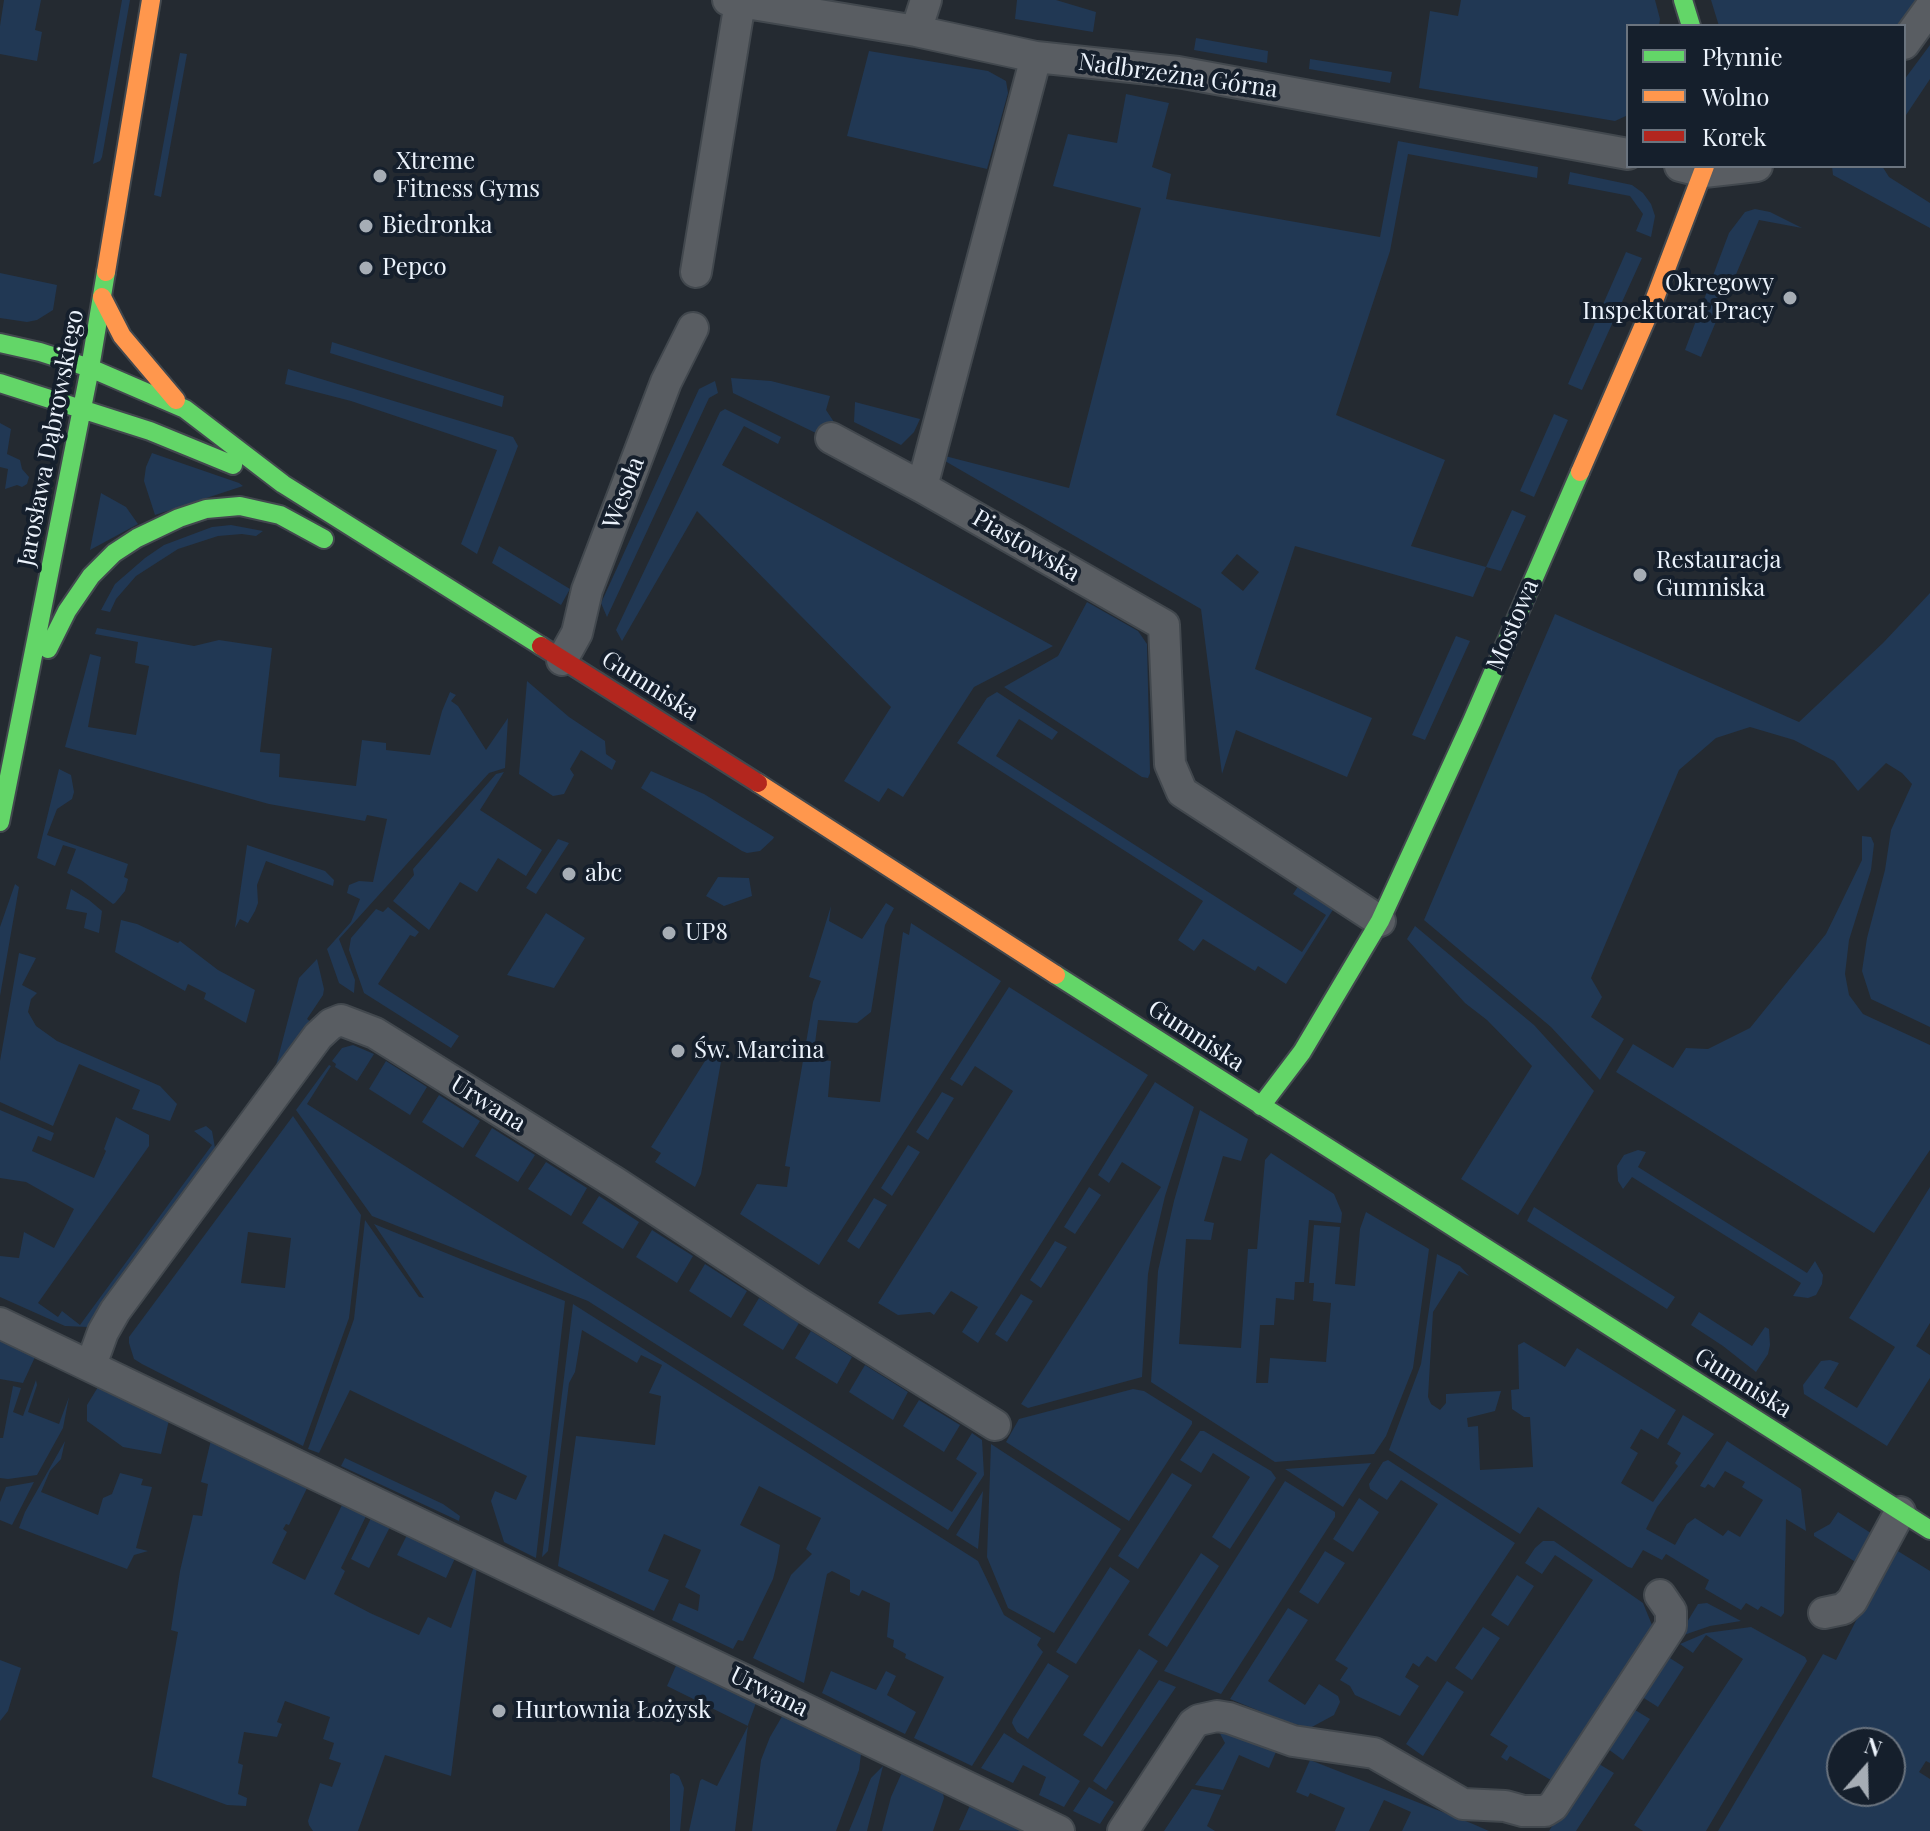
<!DOCTYPE html>
<meta charset="utf-8">
<style>
body{margin:0}
#map{position:relative;width:1930px;height:1831px;overflow:hidden;background:#242a31;font-family:"Playfair Display",serif}
canvas{display:block}
.legend{position:absolute;left:1626px;top:24px;width:280px;height:144px;box-sizing:border-box;background:#151f2c;border:2px solid #6b747f;margin:0;padding:10px 14px;list-style:none;font-size:24px;color:#ecf3fc}
.legend li{display:flex;align-items:center;gap:16px;height:40px}
.legend b{width:40px;border:2px solid #6b747f}
.north{position:absolute;left:1826px;top:1727px;width:80px;height:80px;box-sizing:border-box;background:#151f2c;border:2px solid #6b747f;border-radius:50%;rotate:20deg;font-size:22px;font-weight:700;line-height:32px;text-align:center;color:#ecf3fc}
.north::after{content:'';display:block;margin:auto;width:28px;height:36px;background:#a6adb5;clip-path:polygon(50% 0,100% 100%,50% 72%,0 100%)}
</style>
<div id="map">
<canvas width="1930" height="1831"></canvas>
<ul class="legend">
<li><b style="height:10px;background:#63d668"></b>Płynnie</li>
<li><b style="height:10px;background:#ff974d"></b>Wolno</li>
<li><b style="height:10px;background:#b3261e"></b>Korek</li>
</ul>
<div class="north">N</div>
</div>
<script>
const ctx = document.querySelector('canvas').getContext('2d');
ctx.lineJoin = 'round';
function paint(path, color) {
  ctx.fillStyle = color;
  ctx.fill(path, 'evenodd');
}
function poly(rows) {
  const path = new Path2D();
  for (const r of rows) {
    path.moveTo(r[0], r[1]);
    for (let i = 2; i < r.length; i += 2) path.lineTo(r[i], r[i + 1]);
  }
  return path;
}
function trace(path, color, width, dash) {
  ctx.strokeStyle = color;
  ctx.lineWidth = width;
  ctx.lineCap = dash ? 'butt' : 'round';
  ctx.setLineDash(dash || []);
  ctx.stroke(path);
}
function drawText(font, color, halo, rows, align = 'center') {
  ctx.font = font + ' "Playfair Display",serif';
  ctx.lineWidth = 8;
  ctx.setLineDash([]);
  ctx.textBaseline = 'middle';
  ctx.strokeStyle = halo;
  ctx.fillStyle = color;
  for (const [text, x, y, turn = 0] of rows) {
    ctx.save();
    ctx.translate(x, y);
    ctx.rotate((+turn || 0) * Math.PI / 180);
    ctx.textAlign = isNaN(turn) ? turn : align;
    if (halo) ctx.strokeText(text, 0, 0);
    ctx.fillText(text, 0, 0);
    ctx.restore();
  }
}
const green = poly([
 [4,0,41,0,35,30,42,32,37,61,0,54,0,26],
 [122,0,130,0,102,157,100,161,93,164],
 [1017,0,1056,0,1096,12,1093,32,1015,19],
 [1461,0,1655,0,1660,19,1659,26,1628,26,1628,115,1615,121,1419,88,1430,11,1458,16],
 [1711,0,1930,0,1904,26,1719,26],
 [1196,38,1268,51,1267,63,1194,50],
 [1930,45,1930,79,1904,118,1904,80],
 [869,51,988,71,1006,81,1008,93,987,169,847,136],
 [180,53,187,54,161,197,154,195],
 [1310,59,1392,72,1390,83,1309,69],
 [1126,94,1169,103,1152,167,1171,174,1166,199,1380,237,1398,141,1538,167,1537,178,1408,154,1390,251,1336,415,1445,460,1411,546,1486,567,1512,510,1526,516,1501,571,1486,567,1473,597,1295,546,1255,669,1372,718,1347,777,1236,730,1222,774,1201,609,945,461,945,456,1069,488,1141,208,1053,186,1068,134,1117,143],
 [1237,554,1259,572,1243,591,1221,573],
 [1832,166,1882,166,1889,177,1930,203,1930,228,1833,175],
 [1570,172,1632,185,1643,193,1651,204,1655,216,1651,237,1636,231,1643,214,1630,196,1568,184],
 [1755,209,1770,212,1802,228,1759,220,1701,357,1685,350,1729,233,1745,212],
 [1626,252,1642,258,1582,390,1568,384],
 [0,273,57,285,53,310,37,320,27,322,0,318],
 [332,342,504,396,502,407,330,353],
 [288,369,513,437,518,446,477,554,461,544,497,450,351,401,285,384],
 [731,378,771,381,830,396,826,410,836,425,820,435,733,393],
 [715,381,718,393,709,398,607,617,601,603,699,389],
 [855,402,920,419,914,432,901,445,854,422],
 [725,409,781,437,778,444,744,426,722,465,1053,646,974,687,903,797,888,788,879,802,844,781,891,707,697,511,622,641,616,630,720,412],
 [1554,414,1568,420,1534,497,1520,491],
 [0,423,11,429,7,454,20,460,22,469,29,477,27,484,22,487,17,485,5,489,8,469,0,467],
 [152,453,239,483,243,486,155,515,144,481,146,467],
 [101,493,126,507,138,524,90,550],
 [231,525,263,531,256,536,242,534,218,536,178,549,136,576,116,599,110,612,101,610,115,584,145,558,164,545,212,527],
 [499,546,570,589,561,605,492,563],
 [1930,593,1930,1027,1871,999,1862,971,1867,938,1885,870,1891,830,1912,784,1902,773,1886,763,1858,791,1834,761,1794,740,1750,727,1716,738,1679,770,1591,978,1602,997,1591,1017,1624,1039,1600,1080,1551,1027,1424,920,1555,614,1799,722,1883,643],
 [1087,602,1138,631,1147,644,1150,773,1148,778,1142,777,1004,687,1058,656],
 [97,628,194,646,219,640,272,648,260,752,280,754,279,777,356,786,362,740,386,743,386,750,430,755,442,711,450,692,456,695,451,701,458,706,486,750,508,718,505,768,489,773,339,939,355,980,354,993,339,983,327,949,351,922,360,899,347,893,349,885,359,881,373,882,387,819,367,815,365,821,269,804,65,747,90,654,101,657,88,727,136,735,149,666,135,663,138,642,95,634],
 [1456,636,1470,641,1425,740,1412,735],
 [527,681,569,717,605,741,606,754,616,761,612,770,581,750,570,769,574,775,564,794,553,796,519,774],
 [997,692,1058,732,1052,740,1019,719,996,756,1302,952,1326,915,1293,894,1299,885,1334,908,1286,984,1258,966,1255,971,1203,939,1194,951,1178,940,1203,901,957,743,987,698],
 [59,769,71,775,74,792,72,799,57,809,47,835,128,864,124,877,128,879,125,891,115,903,113,904,81,880,67,873,76,849,63,845,55,866,37,858],
 [651,771,704,794,774,837,773,839,760,851,747,853,742,851,641,788],
 [504,772,480,810,542,850,526,876,498,858,477,892,460,882,429,930,393,901,414,875,413,869,496,774],
 [1862,836,1871,837,1874,844,1871,870,1849,940,1845,974,1849,995,1863,1014,1930,1045,1930,1150,1874,1233,1616,1072,1633,1044,1673,1068,1686,1048,1708,1049,1750,1028,1826,934,1862,860],
 [558,839,569,843,536,894,526,888],
 [247,845,325,871,334,880,333,886,266,861,257,885,258,903,255,911,248,923,240,919,235,928],
 [718,877,749,878,752,896,724,906,706,896],
 [15,884,19,887,0,996,0,927],
 [71,889,89,900,102,911,99,933,84,928,87,913,66,909],
 [886,903,894,908,885,925,871,1012,857,1023,818,1020,813,1059,831,1061,828,1097,880,1102,903,932,909,935,911,923,1001,981,819,1265,740,1214,757,1184,787,1187,790,1167,785,1166,813,1002,821,981,809,977,831,906,829,921,862,939],
 [388,907,419,932,415,937,410,935,378,984,459,1036,451,1048,364,993,349,950,351,938,376,909,383,912],
 [546,913,585,938,554,988,507,975],
 [121,920,137,924,178,943,180,941,218,970,255,990,246,1023,204,999,206,993,188,984,185,991,115,952],
 [1415,926,1534,1025,1594,1091,1518,1215,1461,1179,1532,1066,1487,1020,1465,1003,1407,939],
 [19,953,36,958,22,985,37,993,31,999,28,1012,36,1026,57,1041,160,1086,177,1104,170,1121,132,1109,140,1090,79,1064,53,1126,0,1102,0,1061],
 [317,959,324,989,323,995,307,1019,311,1022,272,1081,299,978],
 [1009,987,1148,1075,978,1343,962,1332,978,1307,951,1291,934,1315,930,1312,898,1315,878,1303,1013,1091,975,1066,962,1086,950,1079],
 [353,1045,374,1054,357,1081,335,1067,336,1064,332,1061,342,1048],
 [717,1050,722,1052,722,1056,701,1174,695,1187,655,1162,661,1153,651,1147,710,1053],
 [386,1061,427,1087,410,1115,369,1089],
 [329,1065,331,1066,307,1104,952,1512,977,1473,956,1459,972,1433,982,1440,984,1475,948,1530,588,1301,372,1216,296,1110],
 [1155,1082,1194,1107,1165,1196,1153,1247,1148,1274,1142,1377,1028,1408,1021,1404,1161,1187,1122,1162,1109,1183,1098,1175],
 [942,1092,954,1098,928,1140,916,1132],
 [439,1095,480,1121,463,1148,422,1122],
 [0,1110,54,1133,51,1141,38,1136,32,1151,94,1178,106,1151,104,1149,116,1117,149,1135,149,1146,38,1303,58,1317,62,1311,80,1325,212,1145,194,1131,206,1126,212,1131,215,1148,212,1161,88,1327,65,1326,0,1297,0,1256,19,1258,24,1232,54,1248,74,1209,26,1182,0,1178],
 [1200,1110,1248,1139,1241,1161,1223,1156,1204,1221,1214,1223,1211,1240,1186,1239,1179,1344,1241,1348,1248,1249,1257,1249,1265,1160,1271,1153,1334,1194,1342,1213,1341,1223,1309,1220,1304,1282,1295,1282,1294,1300,1276,1298,1274,1325,1260,1325,1256,1383,1268,1383,1270,1358,1326,1362,1331,1303,1313,1301,1314,1283,1309,1283,1314,1225,1340,1227,1335,1284,1355,1286,1360,1229,1366,1212,1429,1249,1413,1368,1386,1436,1374,1454,1275,1462,1151,1382,1158,1271,1174,1201],
 [293,1116,361,1215,349,1318,303,1446,142,1364,134,1359,129,1343,129,1337],
 [248,1232,291,1238,285,1288,241,1283],
 [492,1128,535,1155,518,1182,475,1156],
 [908,1145,920,1152,892,1196,881,1188],
 [1638,1150,1646,1152,1638,1167,1807,1273,1815,1261,1823,1275,1822,1284,1816,1295,1808,1298,1793,1296,1801,1283,1632,1177,1623,1189,1618,1181,1617,1166,1624,1155],
 [546,1162,587,1188,571,1216,528,1189],
 [1089,1187,1101,1195,1075,1234,1064,1227],
 [1930,1187,1930,1323,1916,1346,1930,1355,1930,1378,1887,1446,1804,1394,1803,1385,1821,1361,1830,1360,1839,1363,1824,1388,1857,1408,1895,1347,1849,1318],
 [599,1196,639,1222,623,1249,582,1223],
 [874,1198,887,1205,859,1249,847,1241],
 [1534,1207,1675,1297,1667,1309,1527,1221],
 [365,1220,419,1297,424,1298,374,1224,565,1301,536,1558,504,1542,491,1501,495,1491,516,1500,527,1476,350,1390,319,1453,308,1449,354,1319],
 [652,1230,693,1256,677,1283,636,1257],
 [1055,1241,1067,1247,1041,1288,1030,1280],
 [1437,1254,1460,1266,1469,1276,1459,1271,1433,1312,1428,1397,1431,1404,1440,1410,1446,1403,1446,1394,1501,1391,1495,1411,1467,1418,1468,1427,1478,1426,1480,1470,1533,1467,1530,1417,1524,1417,1512,1409,1511,1390,1519,1389,1518,1345,1524,1342,1565,1367,1577,1348,1676,1410,1658,1439,1641,1429,1630,1448,1638,1453,1621,1483,1653,1502,1678,1466,1675,1463,1681,1453,1667,1444,1683,1415,1714,1434,1657,1507,1646,1529,1675,1545,1687,1524,1695,1518,1723,1536,1728,1530,1740,1537,1763,1500,1742,1487,1745,1482,1725,1471,1714,1488,1708,1484,1705,1488,1700,1486,1727,1441,1801,1489,1806,1531,1786,1519,1784,1613,1781,1617,1761,1606,1758,1610,1746,1603,1741,1610,1705,1589,1709,1580,1666,1554,1662,1560,1643,1550,1632,1568,1628,1567,1538,1507,1520,1534,1389,1450,1421,1364],
 [705,1264,747,1291,731,1318,689,1291],
 [1021,1294,1033,1301,1007,1342,995,1334],
 [759,1298,799,1323,783,1350,743,1325],
 [573,1304,978,1561,1004,1615,1041,1638,1037,1645,1043,1652,972,1766,914,1738,944,1677,905,1658,906,1654,893,1647,894,1640,887,1637,890,1603,862,1590,859,1596,850,1592,850,1580,832,1571,827,1574,804,1683,753,1658,791,1575,812,1554,806,1549,821,1518,759,1486,740,1525,780,1545,777,1563,773,1579,743,1641,738,1640,733,1649,672,1620,679,1603,698,1611,700,1595,685,1587,701,1550,664,1534,648,1571,669,1580,654,1611,558,1566,576,1436,655,1445,661,1396,649,1393,662,1365,641,1355,637,1363,582,1330,575,1372,569,1383,548,1551,542,1557],
 [1699,1312,1752,1346,1765,1327,1769,1329,1770,1345,1768,1354,1756,1372,1723,1346,1691,1325],
 [811,1331,852,1357,837,1384,795,1358],
 [0,1340,35,1357,23,1383,0,1379],
 [865,1365,908,1392,893,1420,849,1392],
 [36,1380,37,1385,28,1412,59,1424,69,1397,63,1428,37,1475,8,1479,0,1478,0,1438,3,1438,13,1386,21,1388,13,1412,23,1416],
 [98,1387,169,1420,161,1454,123,1447,87,1421,87,1405],
 [1133,1389,1144,1391,1192,1421,1192,1424,1129,1521,1006,1442,1019,1419],
 [919,1400,960,1425,944,1452,903,1426],
 [1200,1431,1204,1431,1271,1471,1276,1478,1230,1549,1212,1537,1250,1477,1213,1453,1201,1473,1180,1460],
 [211,1440,308,1486,289,1525,286,1524,283,1529,287,1532,272,1563,305,1580,343,1503,367,1514,341,1568,345,1571,334,1594,370,1613,419,1635,428,1617,451,1628,475,1564,477,1566,451,1776,385,1755,358,1831,313,1831,309,1825,308,1821,320,1783,332,1787,341,1763,329,1759,334,1743,323,1739,330,1717,285,1701,277,1722,282,1724,277,1737,244,1732,238,1763,243,1765,238,1794,247,1798,246,1806,227,1805,152,1777,178,1632,171,1630,180,1571,193,1515,202,1516,208,1484,201,1482],
 [65,1441,61,1459,50,1471,41,1492,98,1515,103,1498,112,1494,120,1473,143,1479,141,1485,152,1487,136,1548,148,1551,134,1555,127,1569,19,1528,25,1512],
 [991,1444,1121,1529,1054,1633,1008,1608,987,1557],
 [345,1458,443,1504,460,1516,459,1521,341,1466],
 [1388,1460,1515,1543,1436,1662,1427,1656,1419,1667,1413,1663,1405,1677,1419,1686,1400,1716,1355,1695,1350,1686,1340,1680,1348,1668,1335,1660,1438,1504,1401,1480,1387,1500,1370,1489,1369,1484,1383,1462],
 [1371,1463,1343,1507,1285,1469],
 [1172,1473,1192,1485,1138,1569,1118,1556],
 [1285,1481,1335,1512,1335,1517,1221,1694,1164,1671],
 [34,1482,12,1525,0,1520,0,1502,6,1487],
 [983,1491,978,1549,956,1535],
 [1359,1498,1379,1512,1353,1552,1333,1539],
 [1838,1512,1877,1537,1862,1566,1814,1536,1814,1533,1830,1524],
 [372,1516,391,1525,369,1568,351,1559],
 [408,1533,456,1556,446,1578,397,1555],
 [1543,1541,1554,1541,1643,1603,1652,1625,1653,1634,1556,1783,1510,1756,1507,1761,1501,1757,1508,1746,1490,1735,1593,1580,1555,1555,1542,1574,1525,1563,1535,1548],
 [1893,1548,1930,1571,1930,1763,1926,1761,1919,1772,1930,1779,1930,1831,1718,1831,1823,1654,1836,1660],
 [1842,1743,1890,1743,1890,1791,1842,1791],
 [1325,1551,1345,1563,1318,1604,1299,1592],
 [1201,1553,1219,1566,1167,1647,1148,1635],
 [1110,1567,1130,1581,1076,1664,1056,1652],
 [1517,1575,1534,1586,1508,1626,1491,1615],
 [1707,1603,1741,1621,1710,1626,1678,1637,1698,1604],
 [1288,1608,1308,1620,1268,1681,1305,1705,1319,1684,1338,1696,1340,1702,1334,1715,1310,1728,1284,1721,1230,1699],
 [1483,1627,1500,1638,1472,1680,1455,1668],
 [1751,1627,1805,1657,1807,1661,1706,1831,1643,1831,1634,1825,1743,1659,1706,1635,1693,1653,1680,1644,1706,1633],
 [1139,1649,1158,1661,1102,1747,1083,1735],
 [1665,1655,1684,1667,1658,1707,1639,1695],
 [0,1660,21,1668,8,1711,0,1721],
 [678,1661,757,1700,748,1725,735,1831,689,1831,700,1781,702,1779,717,1786,748,1726,667,1686],
 [1048,1663,1069,1676,1028,1739,1017,1732,1012,1723,1013,1719],
 [831,1671,876,1690,886,1671,896,1676,887,1695,916,1712,905,1734,822,1693],
 [1159,1680,1176,1687,1106,1790,1093,1781],
 [1447,1681,1464,1692,1423,1756,1406,1744],
 [1630,1707,1650,1719,1623,1760,1604,1746],
 [784,1713,858,1749,861,1754,859,1770,836,1831,752,1831,761,1760,770,1737],
 [1217,1728,1279,1745,1269,1768,1239,1755,1223,1790,1195,1785,1225,1743],
 [1004,1733,1080,1781,1064,1807,1039,1795,1046,1777,1023,1765,1013,1783,981,1768],
 [1310,1760,1473,1824,1489,1831,1402,1831,1411,1812,1384,1800,1369,1831,1335,1831,1345,1808,1310,1793,1308,1797,1296,1792],
 [1594,1761,1614,1773,1576,1831,1549,1831],
 [883,1766,867,1831,849,1831,871,1778],
 [903,1770,942,1789,944,1798,933,1831,882,1831,891,1797],
 [673,1773,679,1776,684,1788,680,1831,670,1831,670,1774],
 [1089,1787,1114,1802,1100,1824,1073,1811],
 [1192,1789,1221,1795,1207,1826,1215,1831,1164,1831],
 [971,1803,1029,1831,959,1830]
]);
const street = poly([
 [728,0,916,31,1036,57,1178,72,1628,154],
 [916,31,926,0],
 [1904,44,1930,8],
 [1036,57,922,487,1164,625,1170,764,1182,792,1380,921],
 [1680,166,1704,172,1757,166],
 [696,272,740,2],
 [831,438,922,487],
 [562,660,577,633,587,590,666,382,693,328],
 [0,1323,1059,1831],
 [91,1365,103,1332,115,1311,318,1036,331,1024,341,1020,375,1033,616,1183,800,1304,995,1425],
 [1824,1613,1843,1609,1852,1601,1900,1512],
 [1123,1831,1193,1724,1199,1720,1217,1716,1229,1718,1293,1741,1374,1753,1463,1804,1505,1806,1523,1811,1545,1811,1553,1806,1671,1626,1671,1611,1660,1595]
]);
const fast = poly([
 [1683,0,1691,26],
 [0,343,40,352,90,368,185,409,283,484,541,646],
 [0,383,150,431,233,465],
 [48,649,67,611,91,576,114,553,137,538,179,518,206,509,240,506,280,515,324,539],
 [0,822,90,368,106,272],
 [1056,975,1930,1530],
 [1261,1106,1302,1052,1380,921,1472,721,1580,472]
]);
const slow = poly([
 [106,272,151,0],
 [102,297,122,336,176,400],
 [1580,472,1652,306,1705,166],
 [758,783,1056,975]
]);
const jam = poly([
 [541,646,758,783]
]);
const markers = [
 [380,176,8,"#a6adb5"],
 [366,226,8,"#a6adb5"],
 [366,268,8,"#a6adb5"],
 [1790,298,8,"#a6adb5"],
 [1640,575,8,"#a6adb5"],
 [569,874,8,"#a6adb5"],
 [669,933,8,"#a6adb5"],
 [678,1051,8,"#a6adb5"],
 [499,1711,8,"#a6adb5"]
];
const streetNames = [
 ["Nadbrzeżna Górna",1178,76,8],
 ["Jarosława Dąbrowskiego",51,438,-79],
 ["Wesoła",624,493,-69],
 ["Piastowska",1026,546,30],
 ["Mostowa",1513,625,-67],
 ["Gumniska",650,686,32],
 ["Gumniska",1196,1036,33],
 ["Urwana",488,1104,32],
 ["Gumniska",1743,1383,32],
 ["Urwana",769,1692,26]
];
const poiNames = [
 ["Xtreme",396,162],
 ["Fitness Gyms",396,190],
 ["Biedronka",382,226],
 ["Pepco",382,268],
 ["Okregowy",1774,284,"right"],
 ["Inspektorat Pracy",1774,312,"right"],
 ["Restauracja",1656,561],
 ["Gumniska",1656,589],
 ["abc",585,874],
 ["UP8",685,933],
 ["Św. Marcina",694,1051],
 ["Hurtownia Łożysk",515,1711]
];
paint(green, '#213854');
trace(street, '#42484e', 34);
trace(fast, '#42484e', 22);
trace(slow, '#42484e', 22);
trace(jam, '#42484e', 22);
trace(street, '#595d62', 30);
trace(fast, '#63d668', 18);
trace(slow, '#ff974d', 18);
trace(jam, '#b3261e', 18);
for (const [x, y, r, color] of markers) {
  const dot = new Path2D();
  dot.arc(x, y, r, 0, 2 * Math.PI);
  ctx.fillStyle = color;
  ctx.fill(dot);
  trace(dot, '#151f2c', 3);
}
drawText('24px', '#ecf3fc', '#151f2c', streetNames);
drawText('24px', '#ecf3fc', '#151f2c', poiNames, 'left');
</script>
